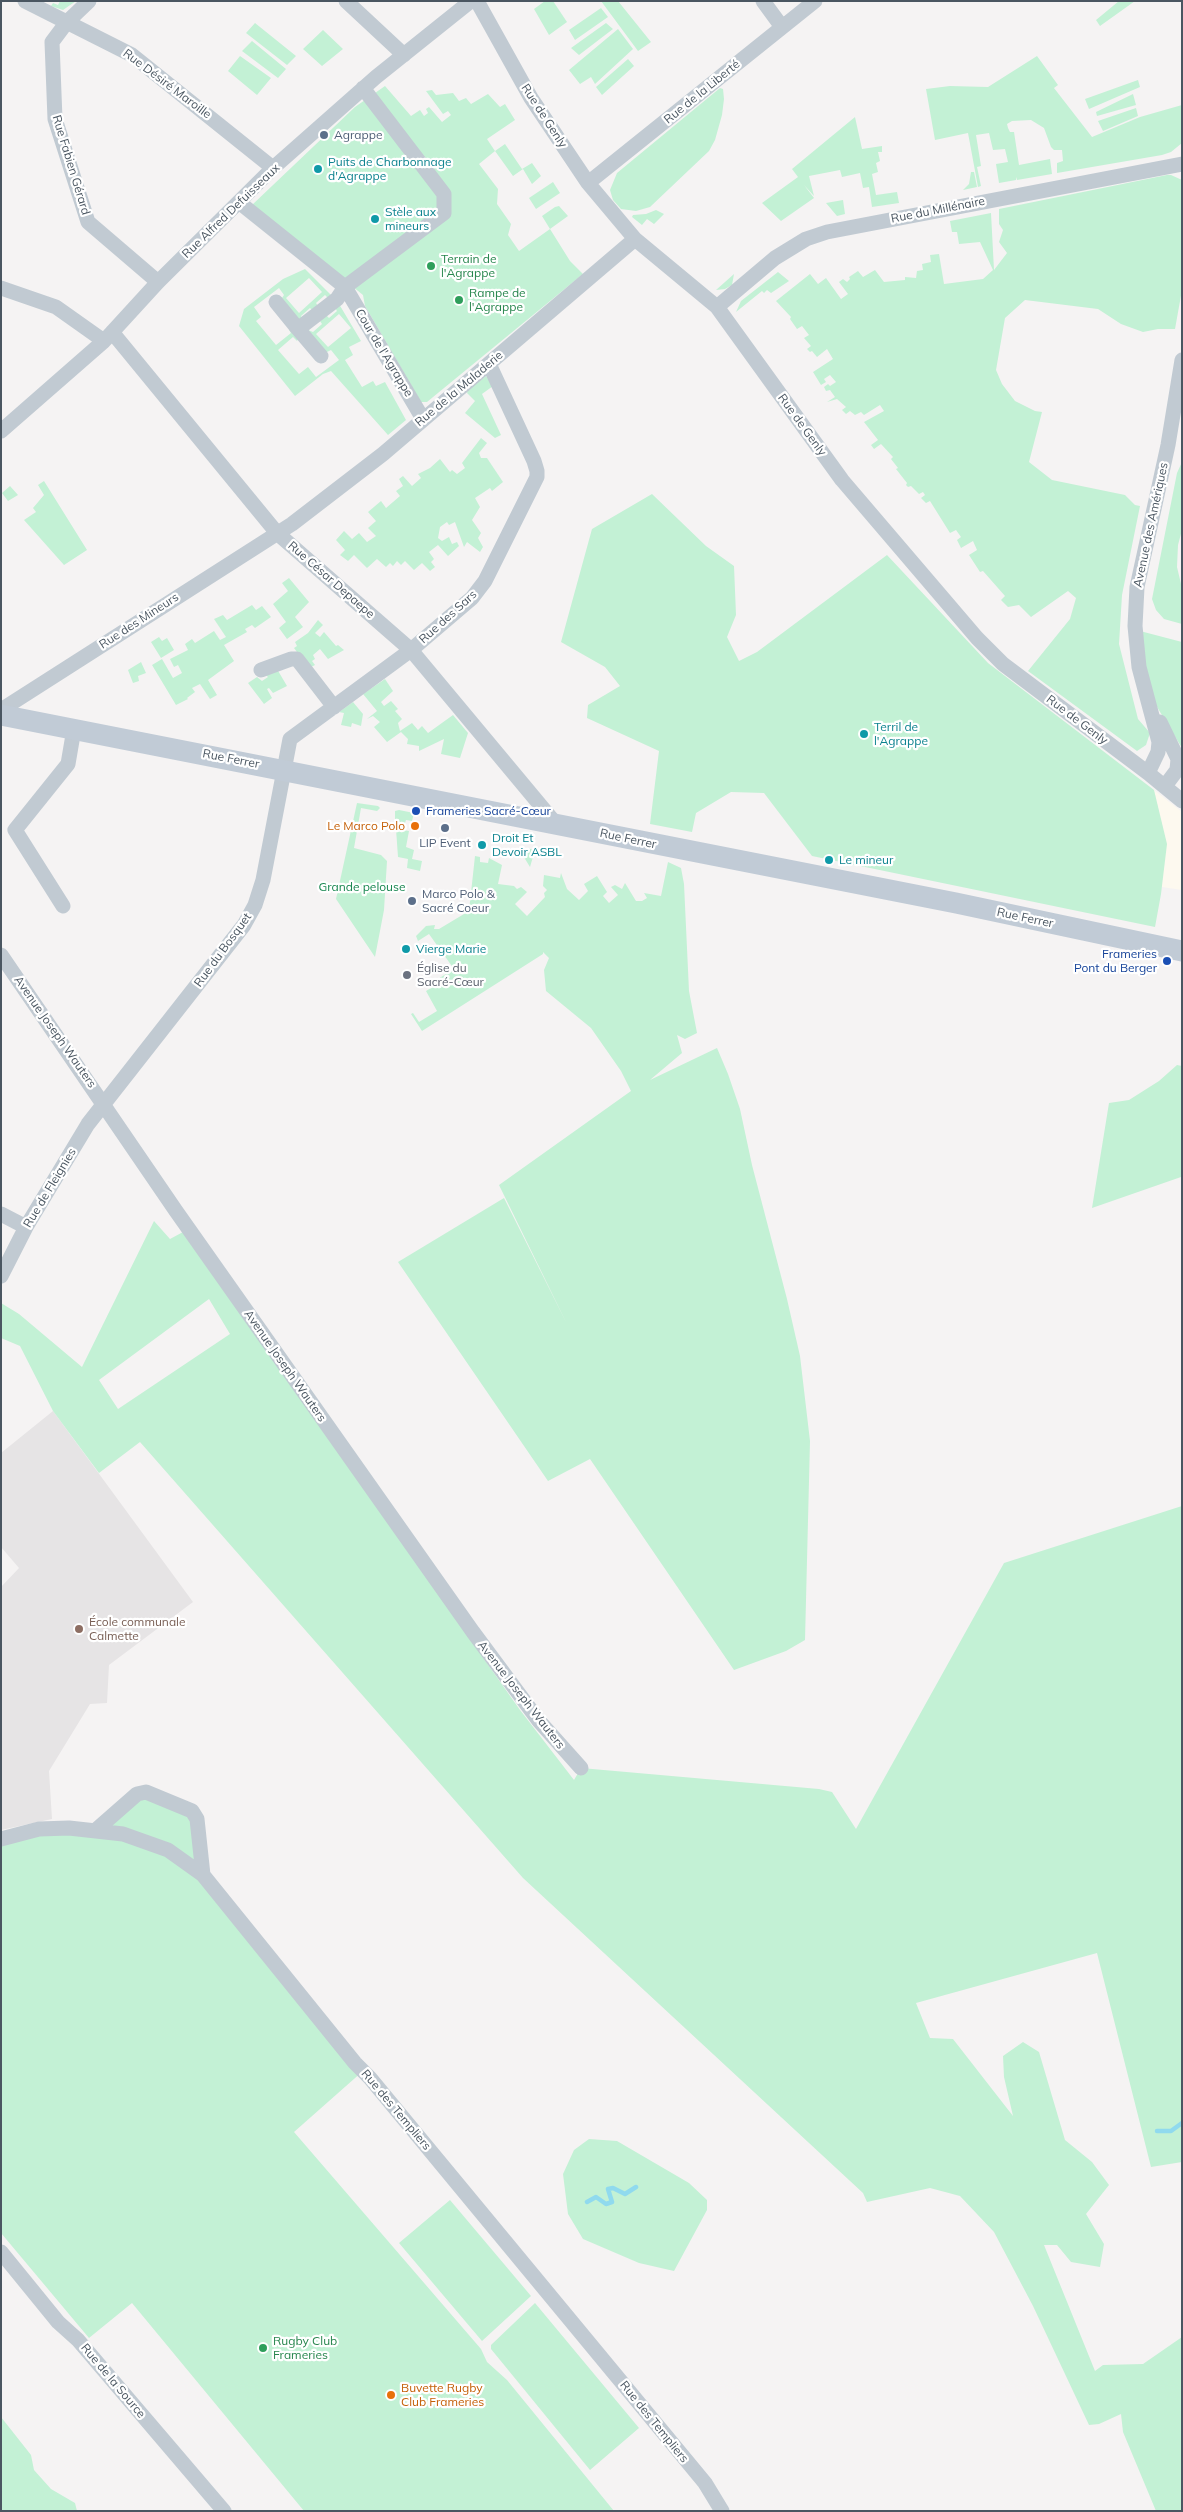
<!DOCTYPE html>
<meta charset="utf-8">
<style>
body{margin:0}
#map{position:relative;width:1183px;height:2512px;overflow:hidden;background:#f5f3f3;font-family:Mulish,sans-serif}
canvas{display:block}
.frame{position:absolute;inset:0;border:2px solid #4a5661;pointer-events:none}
</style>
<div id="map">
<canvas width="1183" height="2512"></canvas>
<div class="frame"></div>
</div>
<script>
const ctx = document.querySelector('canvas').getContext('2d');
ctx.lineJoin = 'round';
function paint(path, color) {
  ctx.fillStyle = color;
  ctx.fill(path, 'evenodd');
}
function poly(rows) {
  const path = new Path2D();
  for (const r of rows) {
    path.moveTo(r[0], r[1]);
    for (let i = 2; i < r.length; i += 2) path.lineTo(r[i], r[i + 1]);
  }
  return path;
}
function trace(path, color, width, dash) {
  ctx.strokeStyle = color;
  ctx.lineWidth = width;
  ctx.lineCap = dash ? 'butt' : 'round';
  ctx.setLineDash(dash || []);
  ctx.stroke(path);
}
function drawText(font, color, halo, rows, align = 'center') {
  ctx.font = font + ' Mulish,sans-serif';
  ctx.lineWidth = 4.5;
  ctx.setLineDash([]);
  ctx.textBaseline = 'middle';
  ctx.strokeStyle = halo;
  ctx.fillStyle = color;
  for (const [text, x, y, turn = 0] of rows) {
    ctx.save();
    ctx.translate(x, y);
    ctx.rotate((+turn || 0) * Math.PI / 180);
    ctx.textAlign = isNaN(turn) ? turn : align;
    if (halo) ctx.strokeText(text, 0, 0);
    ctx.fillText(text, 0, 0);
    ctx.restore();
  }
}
const commercial = poly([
 [1154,790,1182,812,1182,890,1162,887,1163,829]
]);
const education = poly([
 [53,1411,193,1602,109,1665,107,1703,90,1704,49,1771,52,1819,1,1830,1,1587,19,1568,1,1547,1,1453]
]);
const green = poly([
 [60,1,76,1,63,10,51,6,53,3,58,5],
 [545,1,553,1,567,22,549,35,534,9],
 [601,1,618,1,651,42,638,51],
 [1119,1,1135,1,1100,26,1096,20],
 [601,8,608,17,575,40,569,30],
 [255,23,296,56,287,65,246,33],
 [606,23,613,29,579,55,571,48],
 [618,29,633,49,595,84,591,77,580,84,569,70],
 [323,30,343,49,322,66,303,49],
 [252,41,286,69,278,78,242,51],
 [240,56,271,78,257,95,228,71],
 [1037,56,1058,85,1054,88,1092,137,1140,117,1182,105,1182,143,1171,152,1162,155,1057,173,1057,163,1063,161,1062,150,1054,150,1051,147,1044,128,1031,120,1012,121,1007,124,1008,128,1010,132,1014,132,1019,165,1050,159,1052,174,1017,180,1016,177,1016,180,999,183,996,164,1008,162,1005,149,993,150,989,133,976,135,981,166,977,167,981,186,978,187,968,133,935,140,926,89,950,86,988,87],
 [628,59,634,66,602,95,596,87],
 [1138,80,1140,87,1089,109,1085,99],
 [385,86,411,116,420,110,424,116,428,113,426,109,429,107,442,122,451,115,448,111,443,114,426,91,432,90,436,95,453,93,459,101,466,98,471,104,488,94,500,107,505,104,515,120,487,139,495,151,505,144,522,169,532,163,541,176,532,184,523,169,513,176,495,151,479,164,498,189,497,204,511,224,508,235,519,251,550,229,542,216,555,207,559,206,568,216,550,229,570,261,583,274,427,402,421,402,365,306,363,295,252,205,355,107],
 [720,88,723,89,724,99,722,115,715,140,709,151,650,207,636,211,621,209,613,200,610,190,617,173],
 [1133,94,1136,105,1097,116,1096,112],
 [1136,108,1138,116,1103,131,1098,121],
 [855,117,862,149,882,146,882,152,878,152,880,161,876,163,878,172,872,174,876,195,897,192,899,203,872,207,869,187,863,188,860,173,842,177,840,170,809,176,814,196,804,185,814,198,781,221,762,203,798,177,792,169],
 [971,172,974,172,977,187,963,190,969,184],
 [1167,175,1171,175,1182,180,1182,290,1175,329,1158,329,1143,332,1121,324,1098,309,1025,300,1005,318,996,370,1002,384,1015,401,1035,411,1042,412,1029,462,1052,480,1125,495,1135,505,1140,506,1122,595,1119,644,1138,719,1150,733,1146,745,1137,751,1028,671,1070,619,1076,598,1068,591,1031,617,1019,605,1008,607,1001,600,1005,596,983,571,980,572,969,555,977,550,973,541,961,548,957,540,961,537,956,530,950,533,930,501,926,503,921,498,925,495,923,492,919,494,911,486,908,487,906,485,907,483,896,469,898,468,891,459,893,457,881,444,874,449,871,445,878,440,864,422,884,411,880,405,864,415,861,412,855,415,850,411,846,414,842,410,846,407,837,399,827,402,835,397,830,390,826,391,824,387,828,384,830,386,836,382,830,375,824,379,826,382,821,385,813,372,833,359,827,349,817,357,812,351,810,352,807,349,811,346,804,338,809,335,802,326,797,329,790,319,791,317,776,301,810,274,818,284,826,278,841,299,848,294,839,282,843,279,847,282,850,279,849,277,858,271,863,277,875,270,884,282,905,280,905,277,916,278,917,271,923,270,922,264,931,262,930,255,939,254,944,284,983,279,993,270,980,242,959,244,957,232,952,232,950,221,991,213,994,270,1007,253,999,242,1003,230,999,224,999,209],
 [553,182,560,193,536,209,529,198],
 [843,200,845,214,837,216,826,203],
 [656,210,664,214,654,224,647,219,642,225,632,217,633,215,646,214],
 [305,269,332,296,328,298,325,295,316,303,318,306,313,311,310,308,301,316,303,320,298,319,282,298,284,295,279,288,254,307,261,317,256,321,276,345,291,333,289,330,291,329,298,339,297,341,293,337,278,350,299,374,308,367,316,377,339,360,331,350,325,353,308,330,313,332,322,324,320,321,326,315,329,318,337,311,335,308,339,304,361,341,349,347,353,355,345,360,362,387,373,381,376,386,385,382,406,420,388,435,331,371,323,374,295,396,239,326,244,309,283,279],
 [309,278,322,292,299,313,286,298],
 [339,314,351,328,328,347,316,334],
 [778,272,789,281,771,293,767,290,764,293,762,291,736,312,741,301],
 [734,274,732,285,725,289,716,290],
 [486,376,493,386,482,394,501,435,495,438,465,413,475,401,467,393,468,390],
 [481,438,487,443,479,453,481,458,487,458,503,482,492,491,490,488,475,498,480,507,472,520,481,533,478,538,483,547,480,552,467,542,464,547,455,522,449,525,447,522,440,527,438,538,442,541,449,537,452,544,457,542,459,546,448,556,438,545,429,552,434,559,431,562,435,567,430,571,422,563,414,570,405,561,401,565,397,561,393,566,390,563,386,567,377,559,367,568,354,555,348,561,340,555,345,550,336,540,344,531,352,539,359,533,367,542,376,536,368,528,376,521,368,512,381,501,386,508,400,496,396,491,403,486,399,479,403,476,412,486,421,478,418,474,430,468,440,459,450,472,452,470,457,474,465,468,462,463],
 [1182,462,1182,530,1178,545,1177,567,1182,588,1182,624,1164,619,1156,610,1152,599,1177,473],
 [44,481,87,550,64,565,24,520,36,512,33,508,44,495,38,485],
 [10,486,18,495,8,501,2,493],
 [652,494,706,546,734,566,736,615,727,637,739,661,757,652,887,555,988,663,1154,790,1167,844,1161,894,1155,927,812,856,764,793,731,792,696,813,692,832,650,824,659,751,587,718,588,705,620,686,605,667,561,642,592,529],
 [289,578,309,602,295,617,303,627,287,639,279,628,286,622,273,604,288,591,282,583],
 [252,605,256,610,262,606,271,617,255,628,252,625,245,629,247,632,224,645,234,661,208,680,217,695,210,699,200,684,192,688,195,692,187,698,188,699,176,705,152,665,162,659,173,678,182,673,178,665,174,667,170,659,188,650,185,644,192,639,195,643,214,631,220,640,226,637,214,619,223,615,227,620],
 [318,620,323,625,315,633,320,637,324,632,336,646,338,645,344,650,328,659,320,649,313,655,315,659,312,661,315,665,309,668,294,648,297,646,295,642,308,633],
 [1140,631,1182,642,1182,748,1154,702,1145,666],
 [159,637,162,641,167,638,174,650,161,658,151,642],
 [141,662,146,673,138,676,139,681,133,683,128,670],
 [277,669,287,686,273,693,269,688,267,689,272,698,264,704,248,683,257,677,262,681,268,677,264,673],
 [385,679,393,691,381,702,384,706,391,701,398,709,395,711,402,719,398,723,400,731,412,723,418,730,422,726,428,733,453,715,468,733,460,758,441,754,444,739,419,751,419,746,407,744,408,739,401,732,387,742,374,727,380,722,373,716,367,719,377,711,363,694],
 [353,702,363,714,361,726,352,723,351,727,341,725,344,713,339,712],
 [357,803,378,806,380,808,377,811,361,808,354,848,381,855,387,861,384,910,375,957,336,899],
 [399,810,414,813,412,821,406,820,405,823,395,821,395,811],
 [396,829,409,831,406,847,414,850,412,859,422,861,420,871,407,868,408,859,398,857],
 [526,848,535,850,530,867,522,854],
 [475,856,480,857,480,862,488,863,489,858,502,865,498,884,514,886,517,889,521,887,527,892,515,904,527,916,545,897,544,893,547,890,543,886,544,875,560,878,561,873,567,889,579,900,588,891,584,884,597,876,607,892,603,896,609,903,618,895,611,887,615,885,622,889,625,883,636,901,642,901,647,898,644,893,661,896,668,862,681,868,684,884,689,991,697,1033,685,1039,677,1035,682,1053,650,1080,717,1048,728,1074,740,1109,752,1165,787,1299,800,1356,810,1441,805,1640,786,1651,734,1670,590,1459,548,1481,398,1262,504,1198,567,1324,499,1185,631,1091,621,1071,591,1028,546,991,544,970,549,958,543,952,543,954,422,1031,411,1014,413,1013,419,1022,437,1011,426,991,436,985,433,982,454,969,429,934,418,941,416,936,426,926,435,925,434,929,439,929,469,911],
 [1177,1065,1182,1066,1181,1177,1092,1208,1109,1103,1129,1100,1159,1081],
 [154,1221,170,1239,183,1232,520,1710,574,1780,581,1768,819,1789,832,1792,856,1829,1004,1563,1182,1506,1182,2162,1151,2167,1097,1953,916,2003,930,2038,953,2039,1013,2116,1004,2077,1003,2056,1023,2042,1039,2052,1065,2140,1092,2162,1109,2185,1086,2214,1104,2244,1100,2267,1071,2262,1057,2245,1044,2245,1095,2371,1103,2365,1143,2364,1182,2337,1182,2511,1156,2511,1123,2432,1121,2414,1099,2424,1089,2425,1033,2306,994,2232,960,2196,930,2188,867,2202,863,2193,523,1878,140,1442,99,1473,53,1411,20,1346,1,1338,1,1303,19,1314,82,1367],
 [209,1299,230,1334,118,1409,99,1380],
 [137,1794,192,1811,203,1875,363,2071,294,2132,481,2349,487,2362,507,2380,614,2511,304,2511,132,2303,89,2338,1,2233,1,1839,96,1830],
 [589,2139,617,2141,689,2183,707,2200,707,2210,674,2271,639,2263,583,2239,568,2214,563,2174,574,2150],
 [450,2200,531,2296,482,2341,399,2243],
 [535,2303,639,2428,590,2470,491,2349,491,2345],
 [1,2417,31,2455,34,2470,51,2489,75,2503,77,2511,1,2511]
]);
const stream = poly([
 [1157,2131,1171,2131,1182,2123],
 [587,2202,596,2197,606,2204,612,2202,608,2189,613,2188,625,2194,636,2187]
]);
const minor = poly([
 [25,1,132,55,273,168],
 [89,1,67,22,52,42,55,119,88,222,158,282],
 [346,1,404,55],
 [477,1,531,98,588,183,635,239,717,307,842,480,977,638,1003,664,1148,773,1182,801],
 [763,1,782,27],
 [588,183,815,1],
 [240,203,345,287,423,419],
 [1,288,56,307,104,341],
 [276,302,298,329,337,299,345,287,444,213,444,194,363,88],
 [717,307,775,258,806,239,827,232,1182,164],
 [298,329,321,356],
 [112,332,277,533,411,650,556,824],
 [1,431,104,341,158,282,273,168,376,77,471,1],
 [261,670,291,659,297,659,334,707],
 [1,710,292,524,383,454,635,239],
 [1160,722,1178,759,1177,770,1165,786],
 [1148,773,1158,752,1159,742,1139,667,1135,626,1137,587,1168,445,1182,360],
 [63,906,15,830,68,764,74,729],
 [1,955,176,1211,473,1632,539,1721,581,1768],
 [1,1214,26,1227],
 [1,1276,26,1227,88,1124,244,925,255,905,263,880,290,739,411,650,472,598,485,581,537,477,537,471,534,461,489,364],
 [96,1830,137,1794,146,1792,192,1811,197,1819,203,1875],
 [1,1839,39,1829,69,1828,123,1834,168,1850,203,1875,355,2063,370,2078,705,2483,722,2511],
 [1,2252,58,2322,78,2340,224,2511]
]);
const secondary = poly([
 [1,715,956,903,1182,951]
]);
const markers = [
 [324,135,5,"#5c6f8a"],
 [318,169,5,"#0f9aa8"],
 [375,219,5,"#0f9aa8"],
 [431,266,5,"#2e9e5b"],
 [459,300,5,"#2e9e5b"],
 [864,734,5,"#0f9aa8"],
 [416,811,5,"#1a4fb4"],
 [415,826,5,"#e8710a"],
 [445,828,5,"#5c6f8a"],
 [482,845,5,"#0f9aa8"],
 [829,860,5,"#0f9aa8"],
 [412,901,5,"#5c6f8a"],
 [406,949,5,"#0f9aa8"],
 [1167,961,5,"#1a4fb4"],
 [407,975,5,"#6b7280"],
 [79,1629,5,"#8d6e63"],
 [263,2348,5,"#2e9e5b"],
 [391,2395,5,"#e8710a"]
];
const streetNames = [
 ["Rue Désiré Maroille",167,84,37],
 ["Rue de la Liberté",702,92,-39],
 ["Rue de Genly",544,116,57],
 ["Rue Fabien Gérard",71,165,73],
 ["Rue du Millénaire",938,210,-11],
 ["Rue Alfred Defuisseaux",231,211,-44],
 ["Cour de l'Agrappe",384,353,59],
 ["Rue de la Maladerie",459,389,-40],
 ["Rue de Genly",802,425,54],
 ["Avenue des Amériques",1151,525,-78],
 ["Rue César Depaepe",331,580,41],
 ["Rue des Sars",448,617,-42],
 ["Rue des Mineurs",139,621,-33],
 ["Rue de Genly",1077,720,37],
 ["Rue Ferrer",231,759,11],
 ["Rue Ferrer",628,839,12],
 ["Rue Ferrer",1025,918,12],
 ["Rue du Bosquet",223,950,-54],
 ["Avenue Joseph Wauters",55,1032,55],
 ["Rue de Fleignies",50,1188,-59],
 ["Avenue Joseph Wauters",285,1366,55],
 ["Avenue Joseph Wauters",521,1695,52],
 ["Rue des Templiers",396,2110,50],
 ["Rue de la Source",113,2381,50],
 ["Rue des Templiers",654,2422,51]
];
const serviceNames = [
 ["Agrappe",334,135],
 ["LIP Event",445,843,"center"],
 ["Marco Polo &",422,894],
 ["Sacré Coeur",422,908]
];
const cultureNames = [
 ["Puits de Charbonnage",328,162],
 ["d'Agrappe",328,176],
 ["Stèle aux",385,212],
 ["mineurs",385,226],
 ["Terril de",874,727],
 ["l'Agrappe",874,741],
 ["Droit Et",492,838],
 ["Devoir ASBL",492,852],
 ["Le mineur",839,860],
 ["Vierge Marie",416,949]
];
const leisureNames = [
 ["Terrain de",441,259],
 ["l'Agrappe",441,273],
 ["Rampe de",469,293],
 ["l'Agrappe",469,307],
 ["Rugby Club",273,2341],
 ["Frameries",273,2355]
];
const transitNames = [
 ["Frameries Sacré-Cœur",426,811],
 ["Frameries",1157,954,"right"],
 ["Pont du Berger",1157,968,"right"]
];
const foodNames = [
 ["Le Marco Polo",405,826],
 ["Buvette Rugby",401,2388,"left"],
 ["Club Frameries",401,2402,"left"]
];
const parkNames = [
 ["Grande pelouse",362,887]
];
const worshipNames = [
 ["Église du",417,968],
 ["Sacré-Cœur",417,982]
];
const educationNames = [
 ["École communale",89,1622],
 ["Calmette",89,1636]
];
paint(commercial, '#fdf9ef');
paint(education, '#e6e4e5');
paint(green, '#c3f1d5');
trace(stream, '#90daee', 4.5);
trace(minor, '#c1cad2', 15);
trace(secondary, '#c1cbd6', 21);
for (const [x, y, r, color] of markers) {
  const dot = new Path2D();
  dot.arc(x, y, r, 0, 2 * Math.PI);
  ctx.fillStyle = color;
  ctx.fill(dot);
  trace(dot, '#fff', 2);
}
drawText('12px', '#4a5661', '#fff', streetNames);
drawText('12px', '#4e5e75', '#fff', serviceNames, 'left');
drawText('12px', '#0d838f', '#fff', cultureNames, 'left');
drawText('12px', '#27864d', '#fff', leisureNames, 'left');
drawText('12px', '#164399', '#fff', transitNames, 'left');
drawText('12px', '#c56008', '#fff', foodNames, 'right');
drawText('12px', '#17864f', '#fff', parkNames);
drawText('12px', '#5b616d', '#fff', worshipNames, 'left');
drawText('12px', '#785e54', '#fff', educationNames, 'left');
</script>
